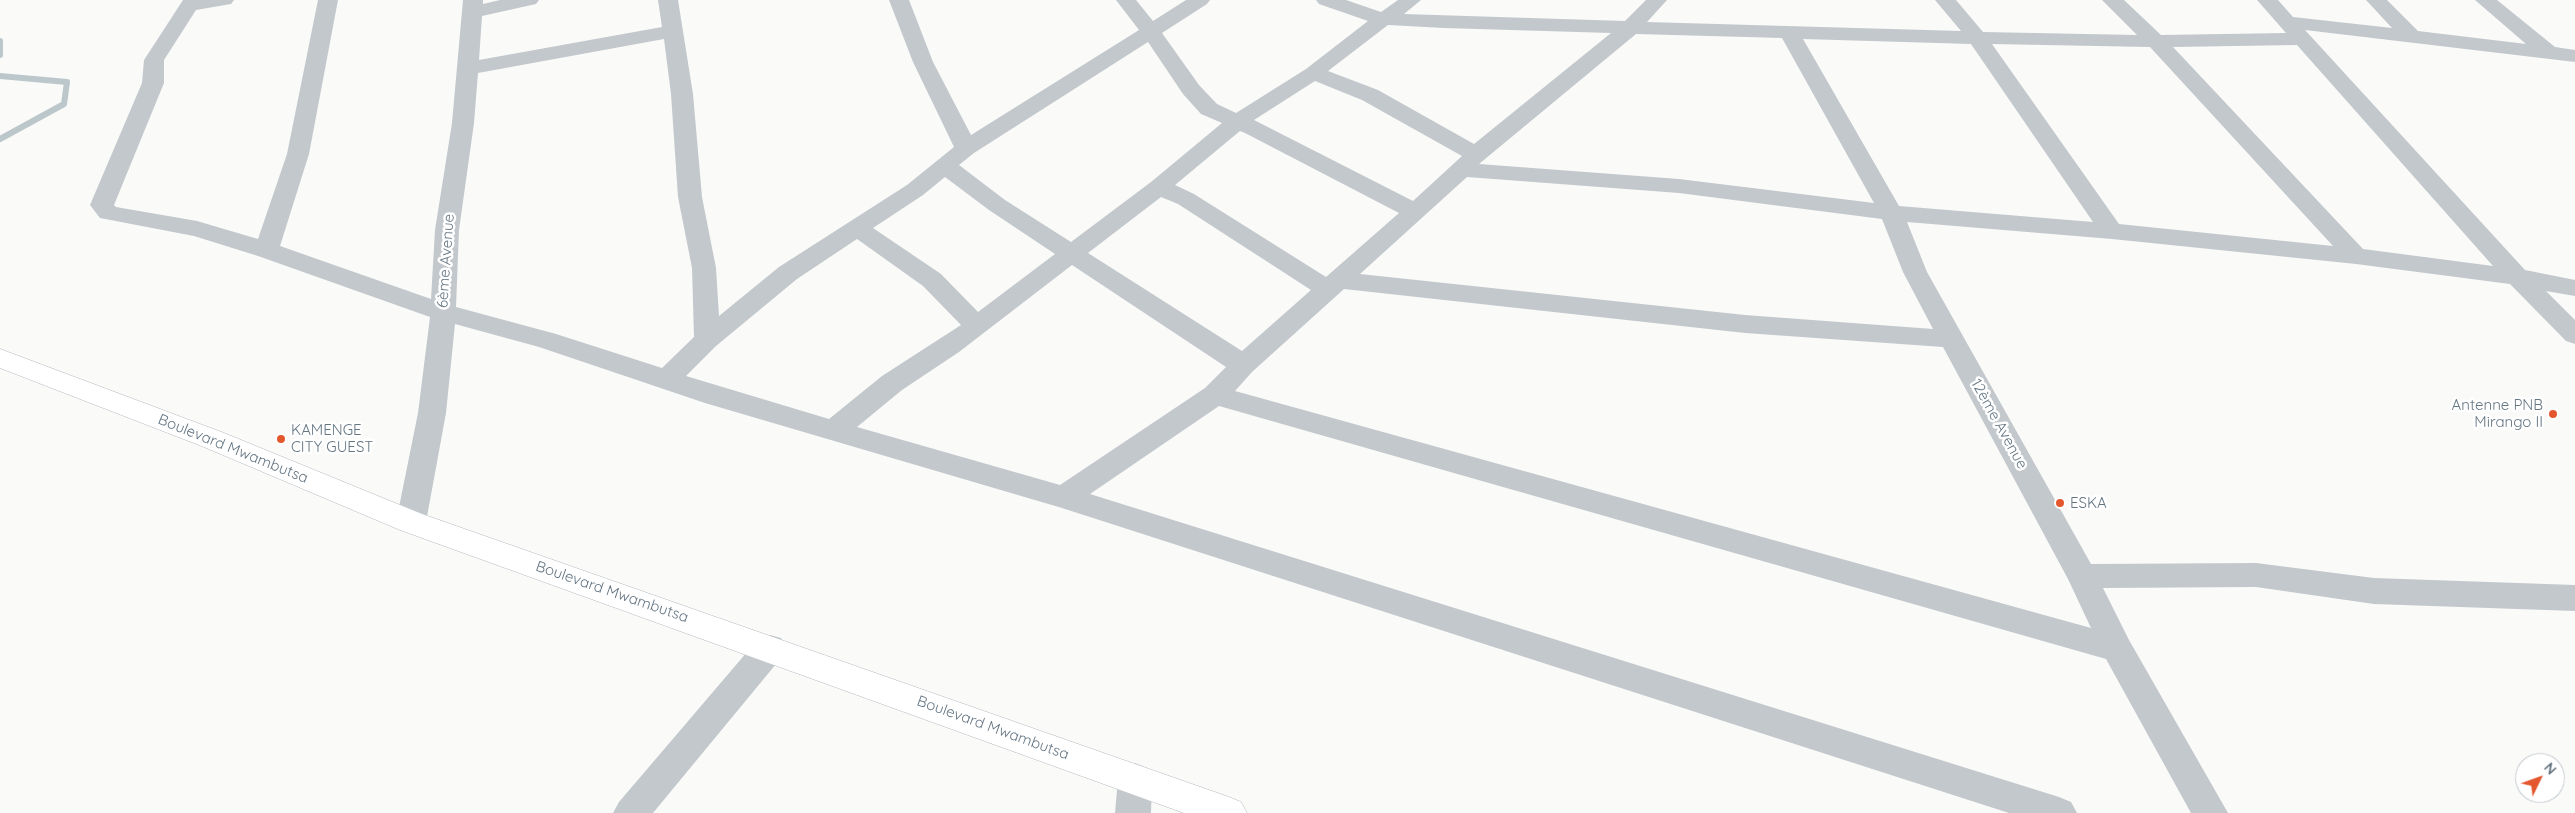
<!DOCTYPE html>
<meta charset="utf-8">
<style>
body{margin:0}
#map{position:relative;width:2575px;height:813px;overflow:hidden;background:#fafaf8;font-family:Quicksand,sans-serif}
canvas{display:block}
.north{position:absolute;left:2515px;top:753px;width:50px;height:50px;box-sizing:border-box;background:#fff;border:1px solid #c1c8cd;border-radius:50%;rotate:48deg;font-size:14px;font-weight:700;line-height:20px;text-align:center;color:#657683}
.north::after{content:'';display:block;margin:auto;width:18px;height:22px;background:#e4572e;clip-path:polygon(50% 0,100% 100%,50% 72%,0 100%)}
</style>
<div id="map">
<canvas width="2575" height="813"></canvas>
<div class="north">N</div>
</div>
<script>
const ctx = document.querySelector('canvas').getContext('2d');
ctx.lineJoin = 'round';
function poly(rows) {
  const path = new Path2D();
  for (const r of rows) {
    path.moveTo(r[0], r[1]);
    for (let i = 2; i < r.length; i += 2) path.lineTo(r[i], r[i + 1]);
  }
  return path;
}
function trace(path, color, width, dash) {
  ctx.strokeStyle = color;
  ctx.lineWidth = width;
  ctx.lineCap = dash ? 'butt' : 'round';
  ctx.setLineDash(dash || []);
  ctx.stroke(path);
}
function paint(path, color) {
  ctx.fillStyle = color;
  ctx.fill(path, 'evenodd');
}
function drawText(font, color, halo, rows, align = 'center') {
  ctx.font = font + ' Quicksand,sans-serif';
  ctx.lineWidth = 5;
  ctx.setLineDash([]);
  ctx.textBaseline = 'middle';
  ctx.strokeStyle = halo;
  ctx.fillStyle = color;
  for (const [text, x, y, turn = 0] of rows) {
    ctx.save();
    ctx.translate(x, y);
    ctx.rotate((+turn || 0) * Math.PI / 180);
    ctx.textAlign = isNaN(turn) ? turn : align;
    if (halo) ctx.strokeText(text, 0, 0);
    ctx.fillText(text, 0, 0);
    ctx.restore();
  }
}
const stream = poly([
 [0,41,0,55],
 [0,76,67,82,64,104,0,139]
]);
const minor = poly([
 [183,0,234,0,231,4,196,10,164,60,164,83,114,205,116,207,197,221,258,239,287,154,318,0,338,0,309,154,280,246,431,299,435,230,452,123,463,0,483,0,483,4,500,0,539,0,536,4,482,16,479,60,662,27,658,0,678,0,693,94,702,197,716,268,719,316,779,267,907,185,954,147,913,62,889,0,909,0,933,62,971,135,1139,30,1116,0,1136,0,1153,21,1186,0,1210,0,1207,4,1162,33,1199,85,1217,104,1236,113,1306,69,1368,21,1319,4,1316,0,1346,0,1381,12,1398,0,1421,0,1404,14,1625,21,1646,0,1667,0,1647,22,1961,31,1935,0,1956,0,1983,32,2137,35,2102,0,2124,0,2161,35,2286,33,2257,0,2278,0,2293,17,2392,28,2366,0,2387,0,2418,31,2526,44,2475,0,2497,0,2555,47,2575,50,2575,62,2305,30,2525,270,2575,280,2575,296,2546,291,2575,320,2575,344,2566,341,2510,284,2356,264,2112,239,1907,222,1927,272,2091,564,2256,563,2374,578,2575,585,2575,611,2374,604,2256,587,2103,588,2129,640,2228,813,2191,813,2106,659,1219,406,1090,494,2059,797,2071,802,2077,813,2009,813,1062,508,705,403,539,347,455,324,446,413,426,522,422,530,411,534,400,530,396,522,418,413,430,317,258,256,194,236,100,218,90,205,142,83,144,60,183,0],
 [1388,25,1444,28,1611,33,1474,144,1378,90,1328,71,1388,25],
 [1636,34,1782,38,1874,203,1679,179,1479,164,1636,34],
 [664,39,671,94,678,197,692,268,694,337,662,368,556,334,456,307,459,230,474,123,478,73,664,39],
 [1803,39,1971,44,2093,222,1899,206,1803,39],
 [1148,42,1183,94,1201,114,1222,123,1151,182,1071,242,1005,200,959,165,974,153,1148,42],
 [1992,44,2150,47,2333,246,2119,224,1992,44],
 [2297,45,2493,266,2363,249,2173,47,2297,45],
 [1315,81,1362,100,1462,156,1413,201,1254,120,1315,81],
 [1240,131,1245,133,1399,213,1326,277,1194,194,1175,185,1240,131],
 [945,177,989,210,1055,254,978,312,941,274,873,228,923,195,945,177],
 [1467,177,1679,193,1882,219,1903,272,1933,329,1745,315,1360,274,1467,177],
 [1161,197,1178,204,1311,290,1242,351,1088,253,1161,197],
 [857,239,923,286,961,325,882,376,829,419,686,376,716,346,797,279,857,239],
 [1072,265,1226,367,1205,388,1060,485,857,427,902,390,959,352,1072,265],
 [1344,289,1745,333,1943,347,2068,579,2091,628,1235,391,1252,372,1344,289],
 [770,635,781,638,786,648,781,658,653,813,613,813,619,802,759,638,770,635],
 [1135,763,1147,768,1152,779,1151,813,1115,813,1118,779,1123,768,1135,763]
]);
const highway = poly([
 [0,349,224,433,422,514,1229,797,1241,802,1247,813,1184,813,400,530,204,447,0,368,0,349]
]);
const markers = [
 [2553,414,5,"#e4572e"],
 [281,439,5,"#e4572e"],
 [2060,503,5,"#e4572e"]
];
const streetNames = [
 ["6ème Avenue",446,261,-86],
 ["12ème Avenue",1999,424,61],
 ["Boulevard Mwambutsa",233,449,22],
 ["Boulevard Mwambutsa",612,592,19],
 ["Boulevard Mwambutsa",993,728,20]
];
const poiNames = [
 ["Antenne PNB",2543,405,"right"],
 ["Mirango II",2543,422,"right"],
 ["KAMENGE",291,430],
 ["CITY GUEST",291,447],
 ["ESKA",2070,503]
];
trace(stream, '#bbc7cb', 6);
trace(highway, '#b4b9bd', 1);
paint(minor, '#c3c8cc');
paint(highway, '#fff');
for (const [x, y, r, color] of markers) {
  const dot = new Path2D();
  dot.arc(x, y, r, 0, 2 * Math.PI);
  ctx.fillStyle = color;
  ctx.fill(dot);
  trace(dot, '#fff', 2);
}
drawText('15px', '#657683', '#fff', streetNames);
drawText('15px', '#657683', '#fff', poiNames, 'left');
</script>
